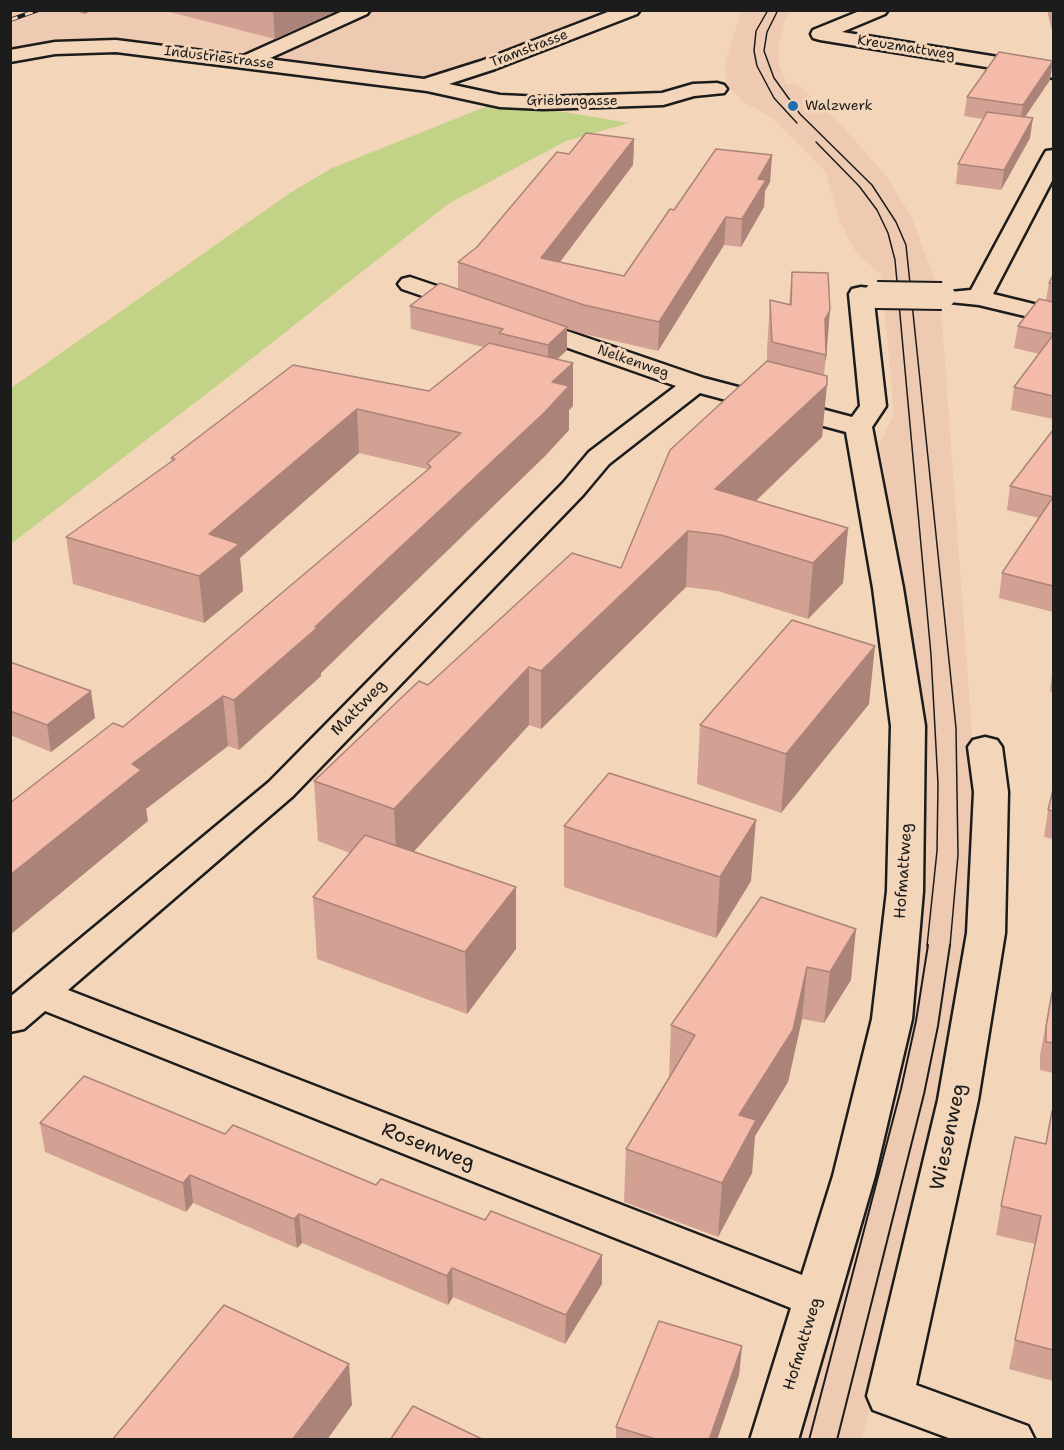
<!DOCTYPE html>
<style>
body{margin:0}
#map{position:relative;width:1064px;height:1450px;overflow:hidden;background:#f3d6b9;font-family:"Shantell Sans",sans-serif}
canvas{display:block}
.frame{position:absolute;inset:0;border:12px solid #1c1c1c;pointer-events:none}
</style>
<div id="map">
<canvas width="1064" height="1450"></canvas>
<div class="frame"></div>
</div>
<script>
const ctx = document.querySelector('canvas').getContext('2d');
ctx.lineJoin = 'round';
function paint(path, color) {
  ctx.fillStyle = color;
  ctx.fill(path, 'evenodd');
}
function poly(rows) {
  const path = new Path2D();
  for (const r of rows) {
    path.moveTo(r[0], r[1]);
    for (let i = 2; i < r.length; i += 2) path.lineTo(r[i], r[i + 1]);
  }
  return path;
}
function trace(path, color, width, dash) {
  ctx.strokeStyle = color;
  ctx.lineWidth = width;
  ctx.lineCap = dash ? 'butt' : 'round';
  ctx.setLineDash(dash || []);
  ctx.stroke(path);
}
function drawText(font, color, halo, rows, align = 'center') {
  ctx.font = font + ' "Shantell Sans",sans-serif';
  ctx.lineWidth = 6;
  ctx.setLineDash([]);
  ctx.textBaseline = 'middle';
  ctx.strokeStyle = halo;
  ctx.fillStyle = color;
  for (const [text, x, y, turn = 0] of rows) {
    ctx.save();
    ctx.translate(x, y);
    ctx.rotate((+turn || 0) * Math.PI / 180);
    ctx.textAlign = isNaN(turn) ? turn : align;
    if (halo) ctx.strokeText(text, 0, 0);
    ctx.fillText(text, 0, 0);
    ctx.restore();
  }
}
const built = poly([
 [11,11,631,11,427,85,116,46,11,56],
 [741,11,792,11,785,19,778,49,779,64,786,84,797,84,841,125,884,173,911,215,934,278,941,307,976,789,973,932,946,1100,862,1439,795,1439,911,939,927,781,920,705,906,602,879,445,894,414,881,275,856,252,840,222,825,171,774,119,742,101,727,85,725,63]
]);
const green = poly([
 [500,101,629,123,566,141,448,204,236,371,11,544,11,388,290,193,332,168]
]);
const minor = poly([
 [345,10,370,10,367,14,268,59,424,79,481,61,613,10,640,10,637,14,495,69,449,84,500,95,543,97,662,93,693,84,717,83,724,85,727,89,724,93,694,96,663,105,543,109,500,107,427,91,116,52,55,54,10,62,10,50,55,42,116,40,243,56,345,10],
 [862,10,888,10,885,14,842,32,1054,66,1054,78,820,40,813,38,811,34,813,30,862,10],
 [1054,150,1054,177,993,294,1054,309,1054,323,979,305,950,302,947,297,950,292,971,290,1043,156,1046,151,1054,150],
 [410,277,481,301,484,306,481,311,472,313,402,289,398,284,402,279,410,277],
 [861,287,886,290,889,295,886,300,874,302,886,406,872,427,903,588,925,726,923,891,912,1019,875,1176,798,1440,750,1440,791,1308,45,1011,24,1029,10,1032,10,997,269,782,563,483,589,452,676,386,517,330,514,325,517,320,526,318,535,320,704,378,852,417,860,406,849,294,852,289,861,287],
 [700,393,846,432,873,588,891,726,887,891,872,1019,833,1176,802,1275,68,990,293,796,583,495,609,464,700,393],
 [985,737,997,740,1002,747,1008,792,1005,933,978,1100,916,1385,1028,1426,1035,1440,954,1440,873,1410,867,1396,938,1100,967,933,974,792,968,747,973,740,985,737]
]);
const tramFar1 = poly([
 [768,10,756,31,754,51,757,66,774,98,797,123],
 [778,10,767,32,764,51,774,78,800,114,872,185,896,222,906,245,956,728,958,855,950,946],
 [816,142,859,186,877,210,888,233,895,260,931,655,938,784,937,851,927,946]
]);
const tram = poly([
 [809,1440,901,1089,916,1021,928,945],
 [837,1440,924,1094,938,1026,950,945]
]);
const rail = poly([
 [10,20,38,10]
]);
const minorBridge = poly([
 [877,295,942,296]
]);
const wall = poly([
 [72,10,93,10,84,14],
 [162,10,338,10,275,39],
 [1047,10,1053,10,1053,35],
 [1050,80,1025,117,1030,138,1001,190,956,184,958,164,983,119,964,116,967,97],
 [634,139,633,165,560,262,624,276,674,210,772,155,770,182,765,191,764,207,741,247,724,245,658,351,584,334,567,329,567,350,557,359,573,363,573,406,569,410,569,430,545,456,321,673,321,676,239,750,228,746,146,809,148,821,123,727,427,470,427,469,359,453,240,558,243,591,204,623,73,584,66,537,172,462,171,458,293,365,429,391,483,347,411,329,410,306,458,289,458,262,477,247,569,154],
 [792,272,830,310,824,376,822,437,756,501,848,528,843,583,808,619,718,591,686,587,541,729,529,725,413,852,516,949,467,1014,317,959,313,897,350,853,318,841,314,781,428,685,621,568,767,361,767,350,770,300,789,305],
 [1053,275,1053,419,1011,410,1014,387,1039,354,1014,348,1018,326,1046,300,1049,283],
 [1053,430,1053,612,999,598,1002,573,1039,518,1007,510,1010,486],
 [10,662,95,718,51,752,10,735],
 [1053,668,1053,692,1050,691],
 [869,704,781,813,697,784,700,725],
 [1053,790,1053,839,1044,837,1048,810],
 [564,826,751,881,716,938,564,887],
 [761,897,851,980,824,1023,802,1019,788,1082,755,1136,752,1173,718,1237,624,1202,626,1149,669,1078,671,1025],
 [1052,992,1053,992,1053,1073,1040,1070,1040,1055],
 [1052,1111,1053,1112,1053,1381,1009,1369,1035,1244,996,1235,1001,1206,1045,1144],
 [40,1123,225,1134,602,1284,565,1344,453,1297,448,1305,302,1243,297,1248,193,1203,186,1212,45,1152],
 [742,1346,739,1375,717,1440,616,1440,616,1427]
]);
const shadedWall = poly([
 [83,10,93,10,84,14],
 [273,10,338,10,275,39],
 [1053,61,1050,80,1020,124,1023,105],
 [1033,118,1030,138,1001,190,1004,170],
 [634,139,633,165,541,287,541,258],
 [772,155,770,182,765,191,764,207,741,247,742,219,758,179],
 [726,217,724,245,658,351,659,322],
 [830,310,826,360,825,361,825,319],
 [567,327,567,350,548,368,548,345],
 [573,363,573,406,569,410,569,430,545,456,321,673,321,676,239,750,234,700,315,627,552,382],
 [827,385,822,437,720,535,715,489],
 [357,409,359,453,240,558,243,591,204,623,199,576,209,534],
 [848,528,843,583,808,619,813,563],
 [688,531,686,587,541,729,541,671],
 [875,646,869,704,781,813,786,754],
 [529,667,529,725,397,870,394,809],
 [91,691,95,718,51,752,47,725],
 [223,696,228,746,146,809,148,821,10,935,10,875,132,764],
 [756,820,751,881,716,938,720,877],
 [516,887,516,949,467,1014,465,952],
 [856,929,851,980,824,1023,830,972],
 [807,967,802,1019,788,1082,755,1136,752,1173,718,1237,722,1183,739,1115],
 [190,1175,193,1203,186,1212,183,1183],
 [299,1214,302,1243,297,1248,294,1219],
 [602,1255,602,1284,565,1344,566,1315],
 [452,1268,453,1297,448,1305,447,1276],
 [742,1346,739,1375,717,1440,709,1440],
 [349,1364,352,1405,327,1440,292,1440]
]);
const building = poly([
 [999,52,1053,61,1023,105,967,97,999,52],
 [987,112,1033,118,1004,170,958,164,987,112],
 [586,133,634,139,541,258,624,276,670,209,674,210,716,149,772,155,758,179,766,180,742,219,726,217,659,322,584,305,458,262,477,247,557,152,569,154,586,133],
 [792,272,828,273,830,310,825,319,826,355,772,342,770,300,791,305,792,272],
 [1053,275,1053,284,1049,283,1053,275],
 [440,283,567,327,548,345,499,333,503,329,410,306,440,283],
 [1039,299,1053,302,1053,334,1018,326,1039,299],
 [1053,335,1053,396,1014,387,1053,335],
 [489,343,573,363,552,382,569,386,545,412,315,627,318,627,234,700,223,696,132,764,141,770,10,875,10,803,113,723,123,727,431,467,427,463,461,433,357,409,209,534,239,544,199,576,66,537,175,459,171,458,293,365,429,391,489,343],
 [767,361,827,376,827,385,715,489,848,528,813,563,721,535,688,531,541,671,529,667,394,809,314,781,419,681,428,685,572,553,621,568,670,450,767,361],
 [1053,430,1053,586,1002,573,1053,497,1010,486,1053,430],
 [792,620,875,646,786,754,700,725,792,620],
 [10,662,91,691,47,725,10,711,10,662],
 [609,773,756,820,720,877,564,826,609,773],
 [1053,790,1053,811,1048,810,1053,790],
 [365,835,516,887,465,952,313,897,365,835],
 [761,897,856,929,830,972,807,967,793,1030,739,1115,756,1120,722,1183,626,1149,695,1035,671,1025,761,897],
 [1052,992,1053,992,1053,1043,1046,1042,1046,1027,1052,992],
 [84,1076,225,1134,233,1125,376,1185,381,1179,485,1220,491,1211,602,1255,566,1315,452,1268,447,1276,299,1214,294,1219,190,1175,183,1183,40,1123,84,1076],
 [1052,1111,1053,1112,1053,1350,1015,1340,1041,1216,1001,1206,1015,1137,1046,1144,1052,1111],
 [224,1305,349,1364,292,1440,112,1440,224,1305],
 [659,1321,742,1346,709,1440,659,1440,616,1427,659,1321],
 [413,1406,484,1440,390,1440,413,1406]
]);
const markers = [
 [793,106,6,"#1f6fb2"]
];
const farStreetnames = [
 ["Kreuzmattweg",906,48,9],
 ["Tramstrasse",529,49,-21],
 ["Industriestrasse",219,58,7],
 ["Griebengasse",572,101],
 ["Nelkenweg",633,362,19]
];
const farPoinames = [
 ["Walzwerk",805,106]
];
const streetNames = [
 ["Mattweg",359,708,-46],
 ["Hofmattweg",904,871,-86],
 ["Hofmattweg",803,1344,-73]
];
const nearStreetnames = [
 ["Wiesenweg",949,1137,-78],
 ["Rosenweg",428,1147,21]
];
paint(built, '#efcab2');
paint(green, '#c2d286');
trace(minor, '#1c1c1c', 5);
paint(minor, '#f3d6b9');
trace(tramFar1, '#1c1c1c', 1.5);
trace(tram, '#1c1c1c', 2);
trace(rail, '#1c1c1c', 4.5);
trace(rail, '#f3d6b9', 3, [8]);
trace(minorBridge, '#1c1c1c', 30, []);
trace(minorBridge, '#f3d6b9', 26);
paint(wall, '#d2a193');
paint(shadedWall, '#ab8378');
paint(building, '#f4bbab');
trace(building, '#ab8378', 1.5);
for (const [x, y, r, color] of markers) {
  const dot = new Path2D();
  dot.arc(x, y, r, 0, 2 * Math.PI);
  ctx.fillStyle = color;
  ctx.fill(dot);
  trace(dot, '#f3d6b9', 2);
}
drawText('14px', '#1c1c1c', '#f3d6b9', farStreetnames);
drawText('14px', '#1c1c1c', '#f3d6b9', farPoinames, 'left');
drawText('16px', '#1c1c1c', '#f3d6b9', streetNames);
drawText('20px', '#1c1c1c', '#f3d6b9', nearStreetnames);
</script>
